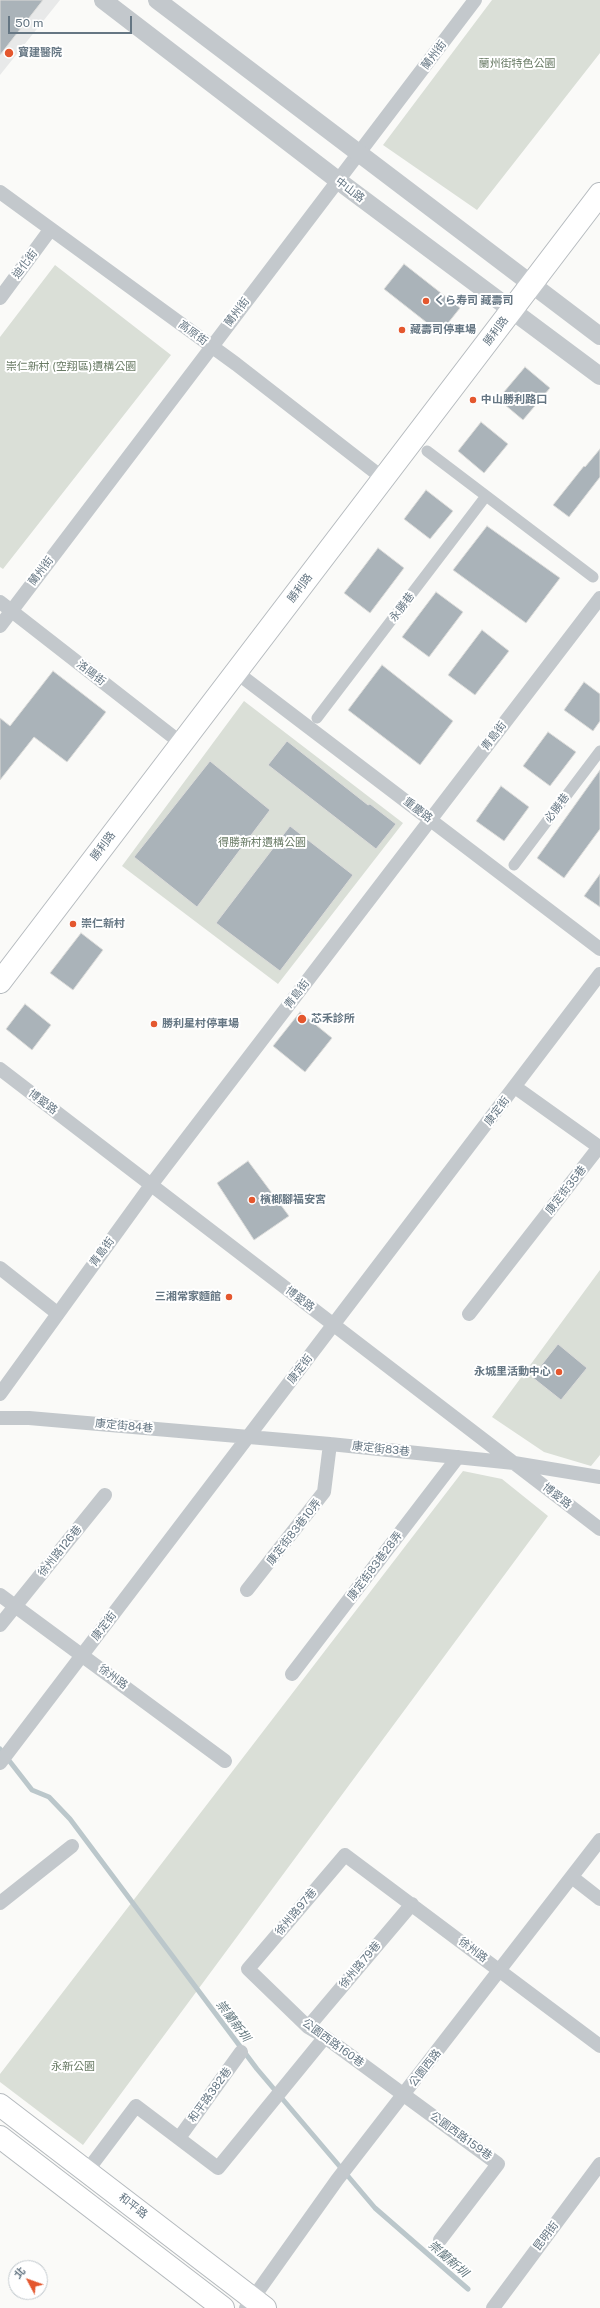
<!DOCTYPE html>
<meta charset="utf-8">
<style>
body{margin:0}
#map{position:relative;width:600px;height:2308px;overflow:hidden;background:#fafaf8;font-family:"Public Sans","Noto Sans TC",sans-serif}
canvas{display:block}
.north{position:absolute;left:8px;top:2260px;width:40px;height:40px;box-sizing:border-box;background:#fff;border:1px solid #c1c8cd;border-radius:50%;rotate:311deg;font-size:11px;font-weight:700;line-height:16px;text-align:center;color:#657683}
.north::after{content:'';display:block;margin:auto;width:14px;height:18px;background:#e4572e;clip-path:polygon(50% 0,100% 100%,50% 72%,0 100%)}
.scale{position:absolute;left:8px;top:16px;width:124px;height:18px;box-sizing:border-box;border:2px solid #657683;border-top:0;padding-left:5px;font-size:12px;line-height:14px;white-space:nowrap;color:#657683;-webkit-text-stroke:3px #fff;paint-order:stroke}
</style>
<div id="map">
<canvas width="600" height="2308"></canvas>
<div class="north">北</div>
<div class="scale">50 m</div>
</div>
<script>
const ctx = document.querySelector('canvas').getContext('2d');
ctx.lineJoin = 'round';
function paint(path, color) {
  ctx.fillStyle = color;
  ctx.fill(path, 'evenodd');
}
function poly(rows) {
  const path = new Path2D();
  for (const r of rows) {
    path.moveTo(r[0], r[1]);
    for (let i = 2; i < r.length; i += 2) path.lineTo(r[i], r[i + 1]);
  }
  return path;
}
function trace(path, color, width, dash) {
  ctx.strokeStyle = color;
  ctx.lineWidth = width;
  ctx.lineCap = dash ? 'butt' : 'round';
  ctx.setLineDash(dash || []);
  ctx.stroke(path);
}
function drawText(font, color, halo, rows, align = 'center') {
  ctx.font = font + ' "Public Sans","Noto Sans TC","Noto Sans JP",sans-serif';
  ctx.lineWidth = 4;
  ctx.setLineDash([]);
  ctx.textBaseline = 'middle';
  ctx.strokeStyle = halo;
  ctx.fillStyle = color;
  for (const [text, x, y, turn = 0] of rows) {
    ctx.save();
    ctx.translate(x, y);
    ctx.rotate((+turn || 0) * Math.PI / 180);
    ctx.textAlign = isNaN(turn) ? turn : align;
    if (halo) ctx.strokeText(text, 0, 0);
    ctx.fillText(text, 0, 0);
    ctx.restore();
  }
}
const built = poly([
 [0,0,60,0,0,75]
]);
const green = poly([
 [492,0,600,0,600,53,477,210,383,145],
 [55,265,171,355,3,569,0,567,0,337],
 [244,701,403,823,278,984,122,866],
 [600,1270,600,1455,591,1466,544,1452,492,1417],
 [463,1471,502,1479,548,1516,83,2145,0,2082,0,2074]
]);
const stream = poly([
 [0,1749,32,1790,49,1797,70,1819,257,2069,375,2208,468,2289]
]);
const building = poly([
 [0,0,43,0,0,55,0,0],
 [404,264,460,308,440,333,384,289,404,264],
 [525,367,550,388,523,420,498,399,525,367],
 [481,422,508,444,484,473,458,451,481,422],
 [600,449,600,477,569,517,553,505,584,466,585,467,600,449],
 [426,490,453,511,430,539,404,519,426,490],
 [487,526,560,578,526,623,453,570,487,526],
 [378,548,404,568,370,613,344,593,378,548],
 [436,592,463,612,429,657,402,637,436,592],
 [482,630,509,651,475,695,448,675,482,630],
 [382,665,453,721,420,765,348,710,382,665],
 [53,671,106,712,67,762,34,737,0,780,0,718,10,726,53,671],
 [584,682,600,694,600,721,593,731,564,710,584,682],
 [548,732,576,752,550,786,523,766,548,732],
 [287,741,368,805,370,804,396,824,376,849,268,765,287,741],
 [210,761,270,810,197,907,134,857,210,761],
 [600,770,600,829,564,878,537,858,600,770],
 [501,786,529,807,504,841,476,821,501,786],
 [290,826,353,875,280,971,216,923,290,826],
 [600,874,600,907,584,896,600,874],
 [81,933,103,950,73,990,50,973,81,933],
 [25,1004,51,1025,32,1050,6,1029,25,1004],
 [300,1012,332,1038,305,1072,273,1046,300,1012],
 [248,1161,289,1216,254,1240,217,1183,248,1161],
 [558,1344,587,1368,561,1400,532,1377,558,1344]
]);
const pedestrian = poly([
 [427,451,593,577],
 [317,718,486,496],
 [514,865,600,751]
]);
const minor = poly([
 [0,192,236,364,384,479],
 [0,298,50,230],
 [0,602,181,743],
 [0,626,475,0],
 [236,672,600,949],
 [0,1069,600,1529],
 [0,1268,57,1313],
 [469,1314,599,1147,515,1087],
 [0,1394,151,1185,600,598],
 [0,1418,29,1418,330,1444,514,1463,600,1477],
 [247,1590,324,1492,330,1444],
 [0,1595,225,1761],
 [0,1625,105,1495],
 [292,1674,458,1457],
 [0,1763,600,974],
 [573,1878,600,1899],
 [0,1903,72,1846],
 [308,2027,412,1904],
 [179,2138,241,2052],
 [87,2171,136,2106,218,2168,325,2037],
 [440,2240,498,2164,325,2037,308,2027,248,1969,345,1855,600,2046],
 [246,2308,337,2180,600,1840],
 [493,2308,600,2164]
]);
const tertiary = poly([
 [103,0,348,188,600,376],
 [157,0,600,336]
]);
const primary = poly([
 [0,982,600,194],
 [0,2105,265,2308],
 [0,2137,223,2308]
]);
const markers = [
 [9,53,5,"#e4572e"],
 [426,301,4,"#e4572e"],
 [402,330,4,"#e4572e"],
 [473,400,4,"#e4572e"],
 [73,924,4,"#e4572e"],
 [302,1019,5,"#e4572e"],
 [154,1024,4,"#e4572e"],
 [252,1200,4,"#e4572e"],
 [229,1297,4,"#e4572e"],
 [559,1372,4,"#e4572e"]
];
const poiNames = [
 ["寶建醫院",18,53],
 ["くら寿司 藏壽司",434,301],
 ["藏壽司停車場",410,330],
 ["中山勝利路口",481,400],
 ["崇仁新村",81,924],
 ["芯禾診所",311,1019],
 ["勝利星村停車場",162,1024],
 ["檳榔腳福安宮",260,1200],
 ["三湘常家麵館",221,1297,"right"],
 ["永城里活動中心",551,1372,"right"]
];
const streetNames = [
 ["蘭州街",434,55,-53],
 ["中山路",350,190,37],
 ["迪化街",25,264,-53],
 ["蘭州街",237,312,-53],
 ["勝利路",496,331,-53],
 ["高原街",193,333,36],
 ["蘭州街",41,571,-53],
 ["勝利路",300,588,-53],
 ["永勝巷",402,607,-53],
 ["洛陽街",91,673,38],
 ["青島街",494,736,-53],
 ["必勝巷",557,808,-53],
 ["重慶路",418,810,37],
 ["勝利路",103,846,-53],
 ["青島街",297,994,-53],
 ["博愛路",43,1102,37],
 ["康定街",497,1111,-53],
 ["康定街35巷",566,1190,-52],
 ["青島街",102,1252,-54],
 ["博愛路",300,1299,37],
 ["康定街",300,1369,-53],
 ["康定街84巷",124,1426,5],
 ["康定街83巷",381,1449,6],
 ["博愛路",557,1496,38],
 ["康定街83巷10弄",294,1532,-52],
 ["徐州路126巷",60,1551,-51],
 ["康定街83巷28弄",375,1566,-53],
 ["康定街",104,1626,-53],
 ["徐州路",113,1677,36],
 ["徐州路97巷",296,1912,-50],
 ["徐州路",473,1950,37],
 ["徐州路79巷",360,1965,-50],
 ["公園西路160巷",333,2043,36],
 ["公園西路",425,2068,-52],
 ["和平路382巷",210,2095,-54],
 ["公園西路159巷",461,2136,36],
 ["和平路",133,2206,38],
 ["昆明街",546,2236,-53]
];
const parkNames = [
 ["蘭州街特色公園",517,64],
 ["崇仁新村 (空翔區)遺構公園",71,367],
 ["得勝新村遺構公園",262,843],
 ["永新公園",73,2067]
];
const waterNames = [
 ["崇蘭新圳",233,2021,53],
 ["崇蘭新圳",448,2259,41]
];
paint(built, '#e8e9e9');
paint(green, '#dadfd7');
trace(stream, '#bbc7cb', 5);
paint(building, '#aab3b9');
trace(building, '#dcdcda', 1);
trace(primary, '#b5babe', 24);
trace(pedestrian, '#c3c8cc', 11);
trace(minor, '#c3c8cc', 14);
trace(tertiary, '#c3c8cc', 18);
trace(primary, '#fff', 22);
for (const [x, y, r, color] of markers) {
  const dot = new Path2D();
  dot.arc(x, y, r, 0, 2 * Math.PI);
  ctx.fillStyle = color;
  ctx.fill(dot);
  trace(dot, '#fff', 1.5);
}
drawText('bold 11px', '#657683', '#fff', poiNames, 'left');
drawText('11px', '#657683', '#fff', streetNames);
drawText('11px', '#687a64', '#fff', parkNames);
drawText('italic 12px', '#60757c', '#fff', waterNames);
</script>
